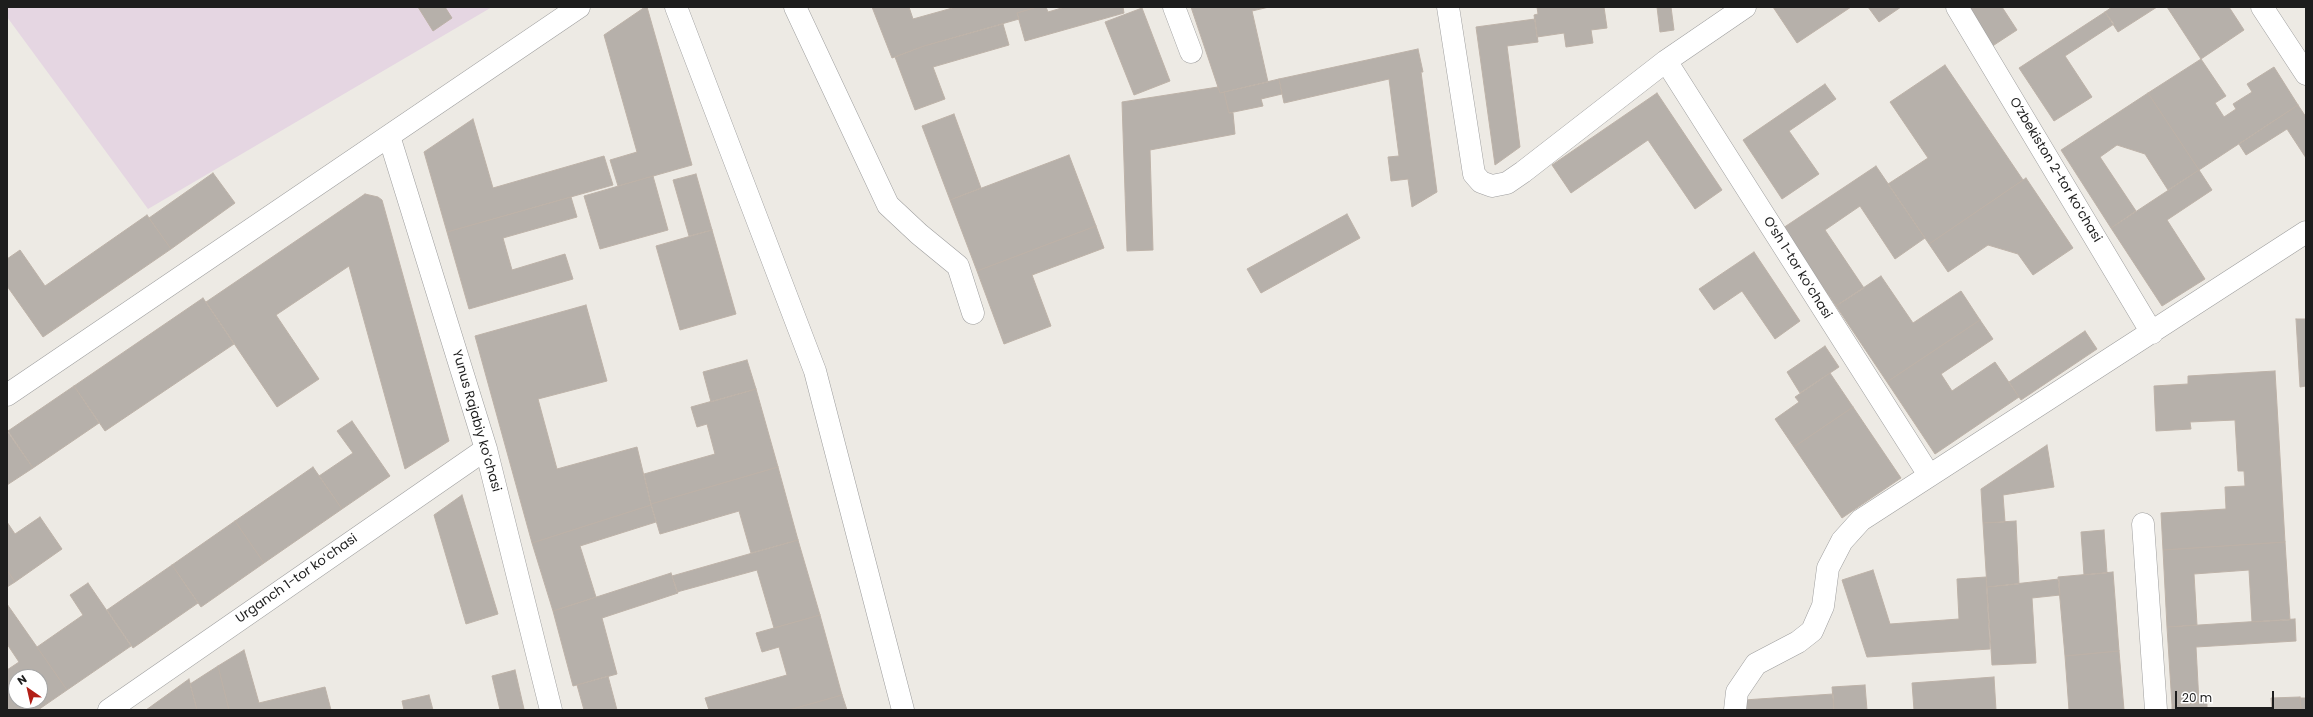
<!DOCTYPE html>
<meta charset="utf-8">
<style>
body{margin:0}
#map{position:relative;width:2313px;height:717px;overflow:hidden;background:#edeae4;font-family:Poppins,sans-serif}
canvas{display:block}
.frame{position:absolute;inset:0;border:8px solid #1d1d1d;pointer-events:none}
.north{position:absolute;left:8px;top:669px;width:40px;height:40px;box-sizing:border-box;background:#fff;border:1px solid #a5a5a5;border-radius:50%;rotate:326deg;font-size:11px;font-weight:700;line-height:16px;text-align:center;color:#1d1d1d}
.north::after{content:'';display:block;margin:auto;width:14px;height:18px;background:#b21f17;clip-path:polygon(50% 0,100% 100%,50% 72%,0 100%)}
.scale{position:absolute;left:2175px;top:691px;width:99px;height:18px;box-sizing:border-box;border:2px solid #1d1d1d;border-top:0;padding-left:5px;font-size:12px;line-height:14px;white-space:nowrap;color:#1d1d1d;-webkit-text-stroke:3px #fff;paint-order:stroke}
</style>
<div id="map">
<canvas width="2313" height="717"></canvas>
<div class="frame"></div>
<div class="north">N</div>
<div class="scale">20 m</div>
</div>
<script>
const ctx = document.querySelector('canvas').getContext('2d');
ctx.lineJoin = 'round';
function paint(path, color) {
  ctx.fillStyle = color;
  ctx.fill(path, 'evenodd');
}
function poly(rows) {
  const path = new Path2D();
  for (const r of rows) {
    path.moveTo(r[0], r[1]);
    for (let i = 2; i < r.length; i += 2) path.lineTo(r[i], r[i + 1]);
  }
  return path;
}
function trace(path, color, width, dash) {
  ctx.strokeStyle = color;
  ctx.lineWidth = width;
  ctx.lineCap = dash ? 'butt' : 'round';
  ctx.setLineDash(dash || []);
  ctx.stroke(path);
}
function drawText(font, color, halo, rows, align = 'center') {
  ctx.font = font + ' Poppins,sans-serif';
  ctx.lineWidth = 3.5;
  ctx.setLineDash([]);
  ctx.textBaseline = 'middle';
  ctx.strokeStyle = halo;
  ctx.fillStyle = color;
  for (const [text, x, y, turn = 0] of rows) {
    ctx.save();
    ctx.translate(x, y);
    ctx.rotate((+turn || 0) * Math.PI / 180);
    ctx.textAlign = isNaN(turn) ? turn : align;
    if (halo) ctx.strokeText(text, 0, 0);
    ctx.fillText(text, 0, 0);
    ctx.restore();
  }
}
const industrial = poly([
 [7,7,492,7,148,209,7,17]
]);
const building = poly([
 [418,7,445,7,452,18,433,31,418,7],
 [645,7,647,7,692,165,618,186,610,160,637,152,604,35,645,7],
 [872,7,909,7,913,19,956,7,1037,7,1017,13,1019,19,924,46,892,58,872,7],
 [1037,7,1046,7,1048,12,1065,7,1123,7,1124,13,1025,41,1017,13,1037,7],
 [1191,7,1269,7,1252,11,1268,82,1220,93,1191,7],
 [1537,7,1604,7,1607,28,1591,30,1593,43,1566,47,1564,33,1537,37,1534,15,1538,14,1537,7],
 [1657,7,1671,7,1674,30,1660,32,1657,7],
 [1773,7,1851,7,1797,43,1773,7],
 [1868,7,1901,7,1879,22,1868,7],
 [1965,7,2002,7,2017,30,1991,47,1965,7],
 [2112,7,2157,7,2118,32,2105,12,2112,7],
 [2167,7,2229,7,2244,30,2201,59,2167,7],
 [1142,8,1170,81,1134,95,1105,22,1142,8],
 [2105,12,2114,24,2065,56,2092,97,2054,121,2019,68,2105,12],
 [1535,19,1538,42,1507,46,1520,147,1495,165,1476,27,1535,19],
 [1003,24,1009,45,933,67,945,99,915,110,895,57,924,46,1003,24],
 [1418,49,1423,72,1421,72,1437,192,1412,207,1408,179,1391,181,1388,157,1399,156,1389,79,1284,103,1279,79,1418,49],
 [2201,59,2226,96,2215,103,2224,117,2236,109,2233,104,2252,92,2247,84,2274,67,2298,105,2199,170,2148,93,2201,59],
 [1945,65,2023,180,1929,244,1888,184,1928,158,1890,102,1945,65],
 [1279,79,1282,94,1261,99,1263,106,1229,113,1224,92,1279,79],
 [1825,84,1836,99,1789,131,1819,174,1782,199,1743,140,1825,84],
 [1218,87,1220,93,1224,92,1229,113,1233,113,1235,134,1150,150,1153,250,1127,251,1122,102,1218,87],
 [1657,93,1722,190,1695,209,1648,140,1571,193,1552,165,1657,93],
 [2148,93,2199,170,2168,190,2145,154,2117,145,2100,157,2136,211,2111,228,2061,150,2148,93],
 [2298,105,2306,117,2306,158,2287,129,2246,155,2239,144,2298,105],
 [954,114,981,188,950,200,922,126,954,114],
 [473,119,493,188,604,156,613,185,447,232,424,152,473,119],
 [1069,155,1096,226,977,271,950,200,1069,155],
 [1876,166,1925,238,1895,259,1860,206,1825,230,1864,288,1836,306,1783,228,1876,166],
 [2199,170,2212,190,2167,220,2205,279,2162,306,2111,228,2199,170],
 [213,173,235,203,171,249,149,218,213,173],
 [696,174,712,230,689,236,673,180,696,174],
 [653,176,668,230,600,249,584,196,653,176],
 [2026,178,2073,248,2033,275,2018,254,1988,245,1948,272,1929,244,2026,178],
 [365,194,378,197,382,200,449,441,405,469,349,266,276,315,319,379,277,407,206,302,365,194],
 [571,197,577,217,503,238,512,270,565,254,573,279,469,309,447,232,571,197],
 [1347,214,1360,238,1261,293,1247,269,1347,214],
 [147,215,171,249,43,337,7,286,7,259,20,250,45,286,147,215],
 [1096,226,1104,248,1032,275,1051,326,1004,344,977,271,1096,226],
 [712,230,736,314,680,330,656,246,712,230],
 [1754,252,1800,321,1775,339,1742,291,1714,310,1699,289,1754,252],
 [1881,276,1913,323,1961,291,1980,320,1887,382,1836,306,1881,276],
 [203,298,234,344,105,431,74,386,203,298],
 [586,305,607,381,538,399,557,469,637,447,651,505,532,543,475,336,586,305],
 [2296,319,2306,319,2306,386,2300,387,2296,319],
 [1980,320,1993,339,1941,374,1952,391,1995,362,2019,397,1935,454,1887,382,1980,320],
 [2085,331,2097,349,2021,400,2009,382,2085,331],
 [1825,346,1839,367,1800,393,1787,372,1825,346],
 [747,360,756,389,711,402,703,372,747,360],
 [2275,371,2285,542,2163,550,2161,513,2226,509,2225,487,2245,486,2244,471,2238,471,2235,420,2190,422,2191,429,2156,431,2154,386,2188,384,2188,376,2275,371],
 [1830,373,1853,407,1794,447,1775,419,1799,402,1795,397,1830,373],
 [74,386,99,423,33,468,8,431,74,386],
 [756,389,778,467,651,504,644,474,715,454,707,424,697,427,691,407,756,389],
 [1853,407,1901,478,1842,518,1794,447,1853,407],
 [352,421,390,476,342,509,319,476,353,453,337,431,352,421],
 [7,431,33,468,7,485,7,431],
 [2047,445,2054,487,2003,495,2005,522,1983,523,1981,489,2047,445],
 [313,467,342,509,264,563,235,521,313,467],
 [778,467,798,540,751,553,739,511,660,534,651,504,778,467],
 [462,495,498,614,466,624,434,515,462,495],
 [651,505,656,522,580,546,596,597,553,611,532,543,651,505],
 [40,517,62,549,15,582,7,570,7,522,15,534,40,517],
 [235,521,264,563,201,607,172,565,235,521],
 [2016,521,2019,584,1987,587,1983,523,2016,521],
 [2104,530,2107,573,2084,575,2081,532,2104,530],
 [798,540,820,615,774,628,757,570,677,592,672,576,798,540],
 [2285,542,2290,620,2252,622,2249,570,2194,574,2197,625,2167,627,2163,550,2285,542],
 [172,565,198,603,133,648,107,610,172,565],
 [7,570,15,582,7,587,7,570],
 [1873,570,1890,624,1959,619,1957,579,1986,577,1990,649,1867,657,1842,580,1873,570],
 [2113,572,2119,651,2065,656,2058,577,2113,572],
 [671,573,678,593,602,618,617,674,573,686,553,611,671,573],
 [2059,579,2060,595,2032,598,2036,663,1992,665,1987,587,2059,579],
 [88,583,131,646,67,690,37,647,83,615,70,595,88,583],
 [7,604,67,690,38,710,7,710,7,670,19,662,7,644,7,604],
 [16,677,40,677,40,701,16,701,16,677],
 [820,615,842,695,789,710,709,710,705,698,787,675,779,647,762,652,756,633,820,615],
 [2295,619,2296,641,2196,647,2199,703,2172,705,2167,627,2295,619],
 [244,650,259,703,325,687,331,710,229,710,218,666,244,650],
 [2119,651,2124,710,2069,710,2065,656,2119,651],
 [218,666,229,710,197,710,190,684,218,666],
 [515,670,524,709,500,710,492,676,515,670],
 [608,676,617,710,584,710,577,685,608,676],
 [1994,677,1996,710,1914,710,1912,683,1994,677],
 [189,679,197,710,146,710,189,679],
 [1865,685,1867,710,1834,710,1832,687,1865,685],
 [1833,694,1834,710,1745,710,1744,700,1833,694],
 [429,695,433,710,404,710,402,701,429,695],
 [842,695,847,710,789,710,842,695],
 [2300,697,2301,710,2272,710,2271,698,2300,697],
 [2300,698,2306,698,2306,710,2301,710,2300,698],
 [2207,702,2207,710,2172,710,2172,705,2207,702]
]);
const minor = poly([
 [676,7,815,371,903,710],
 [795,7,888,205,919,234,958,266,973,313],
 [1174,7,1191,52],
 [1448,7,1474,174,1481,182,1492,186,1507,183,1523,172,1666,61,1745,7],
 [1957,7,2152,333],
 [2262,7,2306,74],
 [1666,61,1929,475],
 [389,136,486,449,551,710],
 [7,395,579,7],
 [2143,524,2156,710],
 [109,710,486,449],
 [1735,710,1737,692,1756,664,1798,642,1812,631,1823,606,1828,568,1842,541,1861,520,2306,232]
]);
const streetNames = [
 ["O‘zbekiston 2-tor koʻchasi",2055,170,59],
 ["O‘sh 1-tor koʻchasi",1797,268,58],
 ["Yunus Rajabiy koʻchasi",476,421,74],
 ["Urganch 1-tor koʻchasi",297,579,-35]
];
paint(industrial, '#e5d6e2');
paint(building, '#b6b0aa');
trace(building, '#bdb2a8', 1);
trace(minor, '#9e9e9e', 23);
trace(minor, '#fff', 22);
drawText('13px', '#1d1d1d', '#fff', streetNames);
</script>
